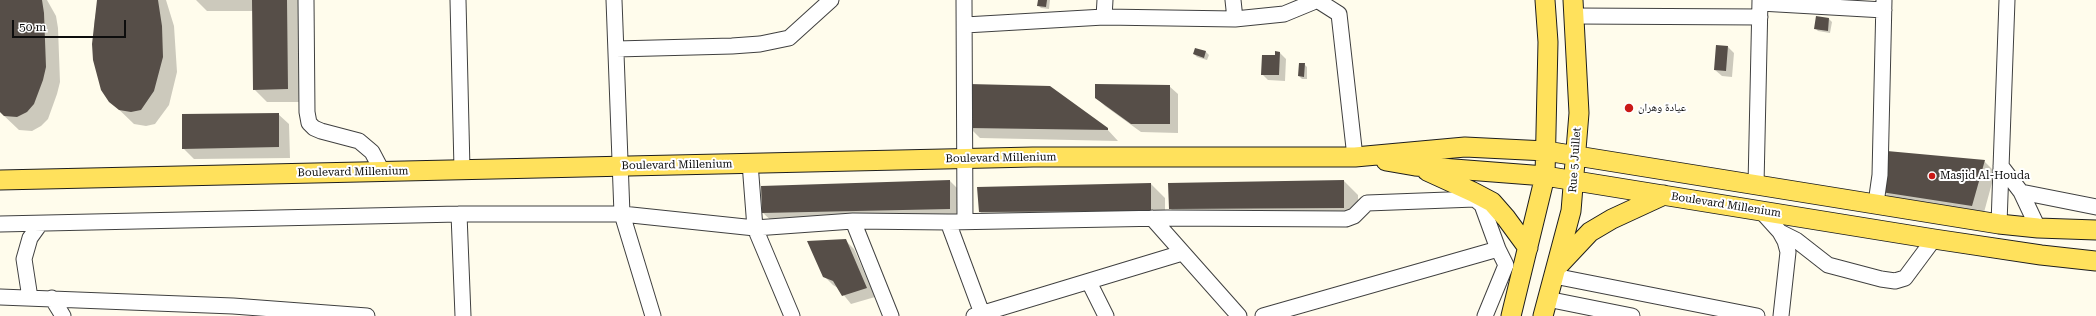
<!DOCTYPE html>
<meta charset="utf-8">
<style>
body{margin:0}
#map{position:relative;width:2096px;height:316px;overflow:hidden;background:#fffcec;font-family:"Roboto Serif",serif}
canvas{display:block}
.scale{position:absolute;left:12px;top:20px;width:114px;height:18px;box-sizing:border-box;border:2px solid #0d0d0d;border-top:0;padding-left:5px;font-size:12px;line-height:14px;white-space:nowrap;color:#0d0d0d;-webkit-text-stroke:3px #fff;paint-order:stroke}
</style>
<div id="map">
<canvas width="2096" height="316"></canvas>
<div class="scale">50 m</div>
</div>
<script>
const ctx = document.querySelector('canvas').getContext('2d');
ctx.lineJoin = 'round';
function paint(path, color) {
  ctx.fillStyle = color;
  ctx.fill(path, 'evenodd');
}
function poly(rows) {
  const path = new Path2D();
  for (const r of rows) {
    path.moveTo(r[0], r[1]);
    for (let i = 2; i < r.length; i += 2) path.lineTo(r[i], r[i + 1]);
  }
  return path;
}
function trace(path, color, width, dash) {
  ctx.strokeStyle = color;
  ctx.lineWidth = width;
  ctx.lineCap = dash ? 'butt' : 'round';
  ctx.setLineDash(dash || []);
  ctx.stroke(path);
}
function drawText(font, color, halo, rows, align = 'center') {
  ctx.font = font + ' "Roboto Serif","Noto Naskh Arabic",serif';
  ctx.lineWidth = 4;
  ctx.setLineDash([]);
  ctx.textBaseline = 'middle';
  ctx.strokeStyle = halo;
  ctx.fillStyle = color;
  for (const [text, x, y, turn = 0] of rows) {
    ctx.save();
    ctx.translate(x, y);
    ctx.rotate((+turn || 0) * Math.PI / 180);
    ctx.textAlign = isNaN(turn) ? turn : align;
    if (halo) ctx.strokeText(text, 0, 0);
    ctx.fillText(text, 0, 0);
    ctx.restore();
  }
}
const shadow = poly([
 [0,0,47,0,56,16,58,28,60,82,57,94,48,119,41,126,32,131,19,130,0,112],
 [98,0,166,0,174,26,177,72,169,105,155,124,146,126,134,124,110,101,94,60,94,24],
 [196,0,299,0,300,102,267,102,254,89,253,11,207,11],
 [1039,0,1050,0,1049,9,1041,8,1038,5],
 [1829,19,1832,22,1830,33,1818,31,1815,28],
 [1728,47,1734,53,1732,77,1722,76,1715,70],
 [1195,49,1206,52,1209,55,1207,60,1197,57,1194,54],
 [1280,53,1286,59,1285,81,1268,80,1262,74],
 [1304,64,1307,67,1307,79,1302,79,1299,76],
 [1169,86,1178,94,1178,133,1141,132,1105,106,1096,97],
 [278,114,289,124,290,158,194,159,183,148],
 [969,127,1107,129,1118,141,980,138],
 [1984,161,1995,172,1983,216,1893,202,1883,191],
 [950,181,964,195,964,223,778,227,763,213],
 [1344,181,1358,195,1358,222,1184,223,1170,208],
 [1151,184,1165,198,1165,225,995,226,980,212,978,188],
 [845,240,854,249,875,297,851,304,838,288,833,285,824,276]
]);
const building = poly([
 [0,0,42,0,44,13,46,67,43,80,34,104,27,112,17,117,4,116,0,112],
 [97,0,158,0,162,26,163,57,154,91,141,110,131,112,119,110,109,102,101,90,93,60,92,44],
 [252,0,287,0,288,89,253,90],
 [1038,0,1047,0,1046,7,1037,6],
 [1816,16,1829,18,1828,31,1814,29],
 [1716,45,1728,46,1726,71,1714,70],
 [1195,48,1206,51,1204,58,1193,54],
 [1275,51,1280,52,1279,75,1261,75,1262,55,1275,55],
 [1299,63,1305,63,1304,77,1298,76],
 [969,84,1050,86,1108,128,1108,130,968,128],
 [1095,84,1170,85,1170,124,1131,124,1095,98],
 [279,113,279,147,182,149,182,114],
 [1887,151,1985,160,1972,206,1881,192],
 [950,180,950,209,762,213,761,186],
 [1344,180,1344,208,1169,209,1168,183],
 [1151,183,1151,211,979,212,977,187],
 [846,239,867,288,842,296,833,281,823,277,807,241]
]);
const minor = poly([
 [306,0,307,112,309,123,314,128,321,131,359,141,372,152,382,171],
 [458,0,462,169],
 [614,0,622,214,653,316],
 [964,0,965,221],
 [1233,0,1235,19],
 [1317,0,1339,14,1355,157],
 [1760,3,1884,10],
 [1574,16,1760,17],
 [1104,17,1105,0],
 [965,25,1104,17,1235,19,1284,14,1318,0],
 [616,49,732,46,760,44,789,38,831,0],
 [750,163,755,228,792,316],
 [2001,166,2021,192,2038,228],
 [1756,185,1760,0],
 [2021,192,2096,207],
 [1876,203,1880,175,1884,0],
 [1761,211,1780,232,1785,241,1788,252,1781,316],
 [459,214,463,316],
 [1152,218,1239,316],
 [853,221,891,316],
 [948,222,983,316],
 [0,224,459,214,622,214,755,228,853,221,948,222,1167,218,1346,219,1354,216,1367,203,1475,199,1482,205,1498,249,1263,316],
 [1999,224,2007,0],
 [1780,232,1796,240,1828,265,1881,279,1895,281,1905,278,1934,239],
 [1554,276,1757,316],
 [1089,282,1106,316],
 [0,297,233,306,367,316],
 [30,298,24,259,30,238,40,224],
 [52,298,63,316],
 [1547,299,1632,316],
 [974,316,1182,253],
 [1485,316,1506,265,1498,249]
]);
const major = poly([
 [1386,161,1415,166,1545,176,1934,239,2041,255,2096,261],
 [1427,171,1473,192,1492,202,1506,218,1528,248],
 [0,180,1033,157,1355,157,1465,147,1546,151,1999,224,2038,228,2096,230],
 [1559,265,1590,232,1612,219,1664,195],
 [1511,316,1545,176,1548,42,1545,0],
 [1543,316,1571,211,1579,113,1573,0]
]);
const markers = [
 [1629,108,5,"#ca1917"],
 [1932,176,4,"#ca1917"]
];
const poiNames = [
 ["عيادة وهران",1638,108],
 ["Masjid Al-Houda",1940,176]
];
const streetNames = [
 ["Boulevard Millenium",1001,158,-1],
 ["Rue 5 Juillet",1575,160,-86],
 ["Boulevard Millenium",677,165,-1],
 ["Boulevard Millenium",353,172,-1],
 ["Boulevard Millenium",1726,205,9]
];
paint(shadow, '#0003');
paint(building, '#564e48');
trace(minor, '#404040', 17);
trace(major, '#1e1e1e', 21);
trace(minor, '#fff', 15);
trace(major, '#ffe15c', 19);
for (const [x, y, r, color] of markers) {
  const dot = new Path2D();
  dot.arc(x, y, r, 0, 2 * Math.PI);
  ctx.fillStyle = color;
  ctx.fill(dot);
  trace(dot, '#fff', 1.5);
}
drawText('11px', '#0d0d0d', '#fff', poiNames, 'left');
drawText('11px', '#0d0d0d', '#fff', streetNames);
</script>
